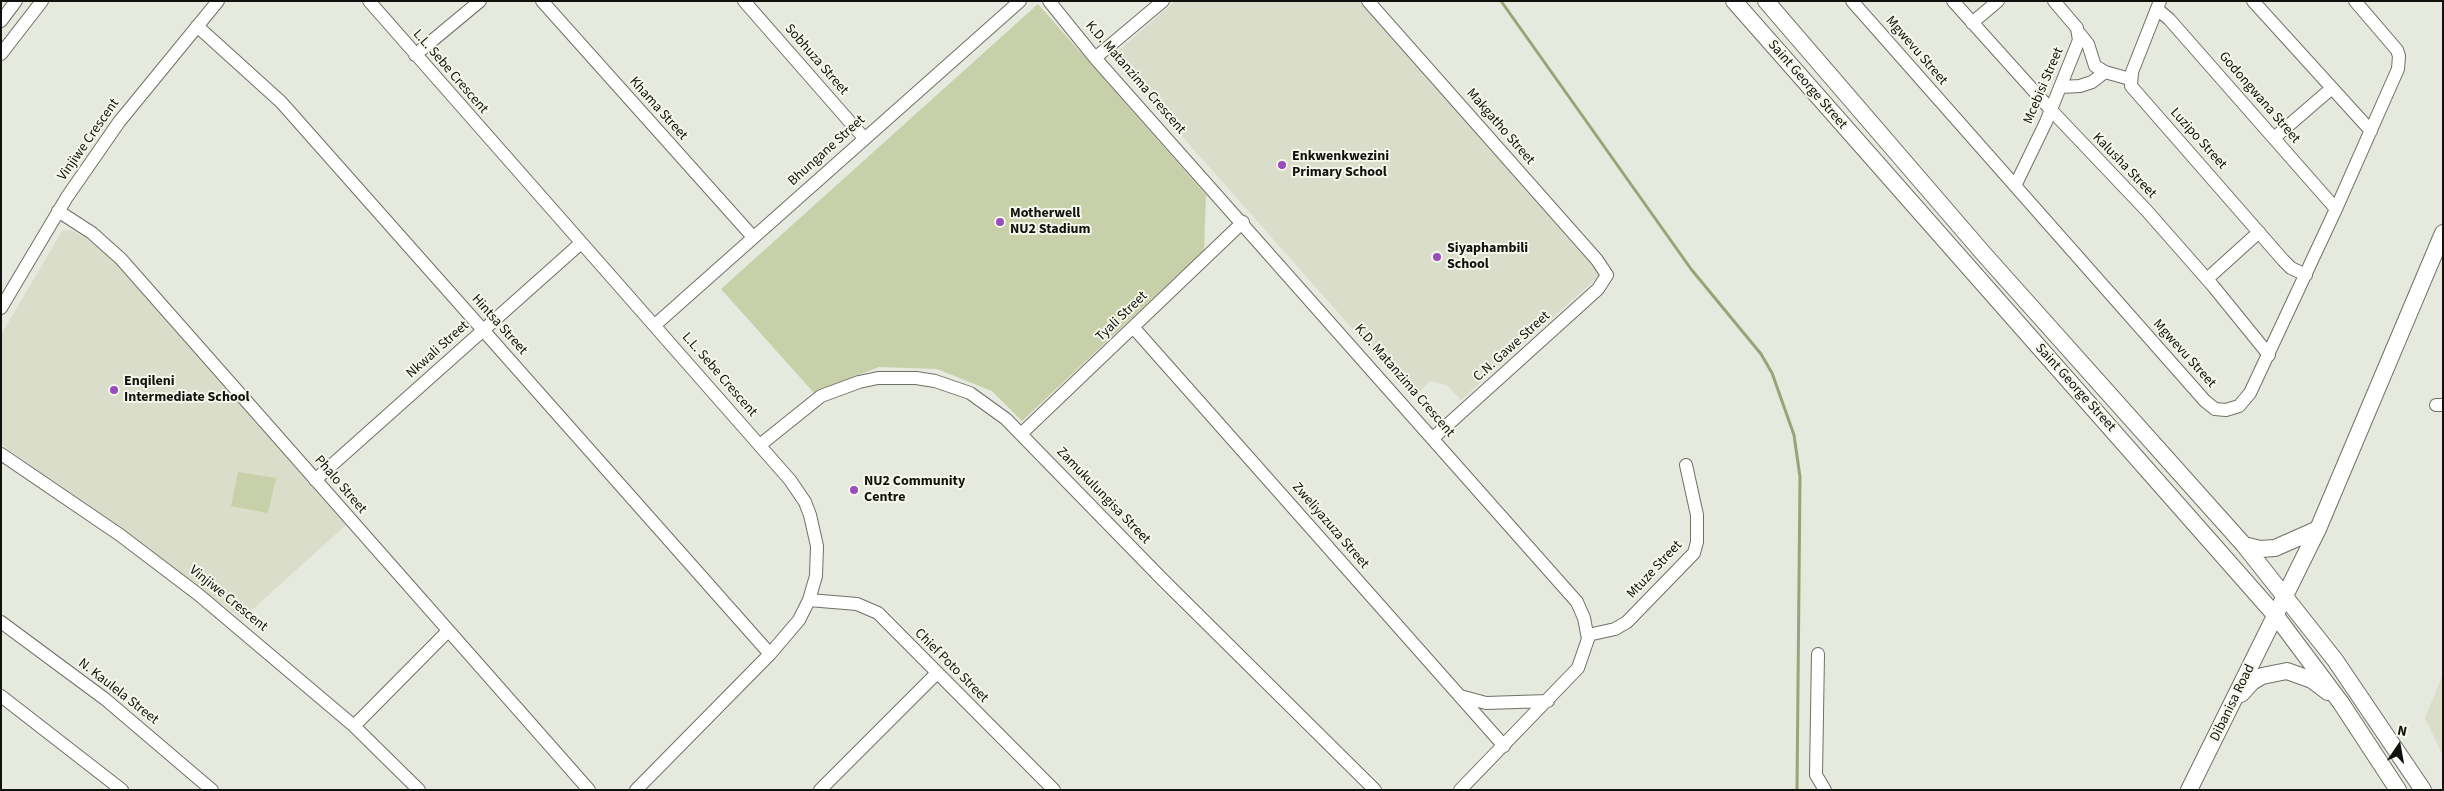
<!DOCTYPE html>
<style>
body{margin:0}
#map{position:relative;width:2444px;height:791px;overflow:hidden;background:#e6e9dd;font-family:"Source Sans 3",sans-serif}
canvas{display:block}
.frame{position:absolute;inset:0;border:2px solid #10110d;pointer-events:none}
.north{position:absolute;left:2374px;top:721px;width:50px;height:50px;-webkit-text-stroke:4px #f4f7ea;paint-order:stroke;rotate:12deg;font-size:14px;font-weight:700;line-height:20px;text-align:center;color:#10110d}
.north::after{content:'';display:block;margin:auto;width:18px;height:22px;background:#10110d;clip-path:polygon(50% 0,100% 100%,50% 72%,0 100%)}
</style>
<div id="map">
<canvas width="2444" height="791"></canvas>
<div class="frame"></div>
<div class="north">N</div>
</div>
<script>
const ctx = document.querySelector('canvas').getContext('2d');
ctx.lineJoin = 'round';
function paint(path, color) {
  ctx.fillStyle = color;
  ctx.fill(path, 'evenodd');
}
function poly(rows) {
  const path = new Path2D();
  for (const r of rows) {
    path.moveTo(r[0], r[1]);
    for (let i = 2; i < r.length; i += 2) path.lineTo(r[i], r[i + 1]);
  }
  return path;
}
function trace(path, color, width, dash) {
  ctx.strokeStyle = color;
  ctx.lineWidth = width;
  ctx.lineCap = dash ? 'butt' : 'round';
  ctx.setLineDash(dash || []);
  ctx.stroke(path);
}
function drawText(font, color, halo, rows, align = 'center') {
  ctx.font = font + ' "Source Sans 3",sans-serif';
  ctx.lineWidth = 4;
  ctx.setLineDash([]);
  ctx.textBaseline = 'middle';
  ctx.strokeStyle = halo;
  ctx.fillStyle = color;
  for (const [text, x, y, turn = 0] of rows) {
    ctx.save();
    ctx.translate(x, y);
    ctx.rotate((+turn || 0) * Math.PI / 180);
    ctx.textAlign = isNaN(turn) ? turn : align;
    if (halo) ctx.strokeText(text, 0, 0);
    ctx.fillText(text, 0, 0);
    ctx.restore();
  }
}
const built = poly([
 [1175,1,1359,1,1600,275,1461,400,1447,385,1430,381,1414,398,1117,63,1117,52],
 [72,230,105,251,346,525,242,619,1,444,1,335,62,231],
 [2443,674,2443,756,2425,718]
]);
const green = poly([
 [1038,4,1206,195,1204,250,1022,421,992,391,937,369,879,367,814,393,721,289],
 [238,472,276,478,268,513,231,506]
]);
const stream = poly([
 [1501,1,1691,269,1761,354,1772,373,1794,435,1800,477,1797,790]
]);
const minor = poly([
 [369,1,790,480,805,502,810,515,817,546,816,576,809,600,799,620,770,654,636,790],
 [542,1,753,237],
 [744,1,864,138],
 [1049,1,1095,58,1577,602,1584,618,1588,639,1578,668,1460,790],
 [1368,1,1597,260,1607,275,1598,289,1433,438],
 [1852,1,2205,401,2215,409,2226,410,2239,406,2250,393,2336,209,2398,69,2399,56,2397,50,2355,1],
 [1953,1,2051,110,2147,211,2213,286,2269,355],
 [2160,1,2132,72,2131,86,2283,260,2291,268,2306,275],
 [2253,1,2371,131],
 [2157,9,2169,19,2336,209],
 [1,21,16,1],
 [1972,23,1998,1],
 [197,26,281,102,770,654],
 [2080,34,2088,44,2095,66,2105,72,2130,79],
 [1,54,42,1],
 [415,55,480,1],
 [1095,58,1163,1],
 [2060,87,2080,86,2092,82,2105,72],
 [2274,138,2332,88],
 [2015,186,2046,122,2079,40,2077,28,2054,1],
 [58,211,92,233,121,259,589,790],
 [2207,279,2259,232],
 [1,308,67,197,119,122,218,1],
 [655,325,1020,1],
 [1133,327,1504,746],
 [2436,405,2443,405],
 [1021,434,1243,222],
 [760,445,821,396,859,382,878,378,916,378,935,381,970,393,1006,419,1162,579,1375,790],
 [1,454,120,535,199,595,354,726,419,790],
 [315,480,581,243],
 [809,600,857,604,878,613,1054,790],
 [1,622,105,699,212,790],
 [1588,635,1615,629,1627,622,1694,553,1697,542,1697,515,1686,465],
 [1818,654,1816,775,1825,790],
 [1,696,122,790],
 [1460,696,1486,703,1548,701],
 [354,726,448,631],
 [820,790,937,673]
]);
const major = poly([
 [1734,1,2276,616,2341,703,2398,790],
 [1766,1,1983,253,2244,545,2335,660,2423,790],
 [2244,545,2260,549,2275,548,2318,529],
 [2241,694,2252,682,2262,676,2287,671,2312,680,2328,692],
 [2189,790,2318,529,2443,233]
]);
const markers = [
 [1282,165,5,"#984cbd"],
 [1000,222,5,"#984cbd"],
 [1437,257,5,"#984cbd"],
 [114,390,5,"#984cbd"],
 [854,490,5,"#984cbd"]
];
const streetNames = [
 ["Mgwevu Street",1916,51,49],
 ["Sobhuza Street",816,60,49],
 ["L.L. Sebe Crescent",450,72,49],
 ["K.D. Matanzima Crescent",1135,78,49],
 ["Saint George Street",1807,85,49],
 ["Mcebisi Street",2044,86,-67],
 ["Godongwana Street",2259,98,49],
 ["Khama Street",658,109,48],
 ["Makgatho Street",1500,127,49],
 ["Luzipo Street",2198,139,48],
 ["Vinjiwe Crescent",89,140,-55],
 ["Bhungane Street",827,151,-42],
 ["Kalusha Street",2124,166,46],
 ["Tyali Street",1122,317,-44],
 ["Hintsa Street",499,325,48],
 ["C.N. Gawe Street",1512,347,-42],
 ["Nkwali Street",438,350,-42],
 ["Mgwevu Street",2184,354,48],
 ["L.L. Sebe Crescent",719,375,49],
 ["K.D. Matanzima Crescent",1404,381,49],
 ["Saint George Street",2075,388,48],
 ["Phalo Street",340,485,49],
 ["Zamukulungisa Street",1103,496,46],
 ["Zweliyazuza Street",1330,526,49],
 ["Mtuze Street",1655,570,-47],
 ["Vinjiwe Crescent",228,599,39],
 ["Chief Poto Street",951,666,45],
 ["N. Kaulela Street",118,692,38],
 ["Dibanisa Road",2233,703,-64]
];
const poiNames = [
 ["Enkwenkwezini",1292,157],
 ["Primary School",1292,173],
 ["Motherwell",1010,214],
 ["NU2 Stadium",1010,230],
 ["Siyaphambili",1447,249],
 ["School",1447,265],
 ["Enqileni",124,382],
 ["Intermediate School",124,398],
 ["NU2 Community",864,482],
 ["Centre",864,498]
];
paint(built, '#d9ddca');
paint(green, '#c8d0aa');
trace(stream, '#9aa377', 3);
trace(minor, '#6f7166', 14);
trace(major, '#6f7166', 18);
trace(minor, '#fff', 12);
trace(major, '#fff', 16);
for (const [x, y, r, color] of markers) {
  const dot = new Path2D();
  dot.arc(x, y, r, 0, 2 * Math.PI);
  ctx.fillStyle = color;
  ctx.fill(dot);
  trace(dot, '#f4f7ea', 2);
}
drawText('14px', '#10110d', '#f4f7ea', streetNames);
drawText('bold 14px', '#10110d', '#f4f7ea', poiNames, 'left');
</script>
